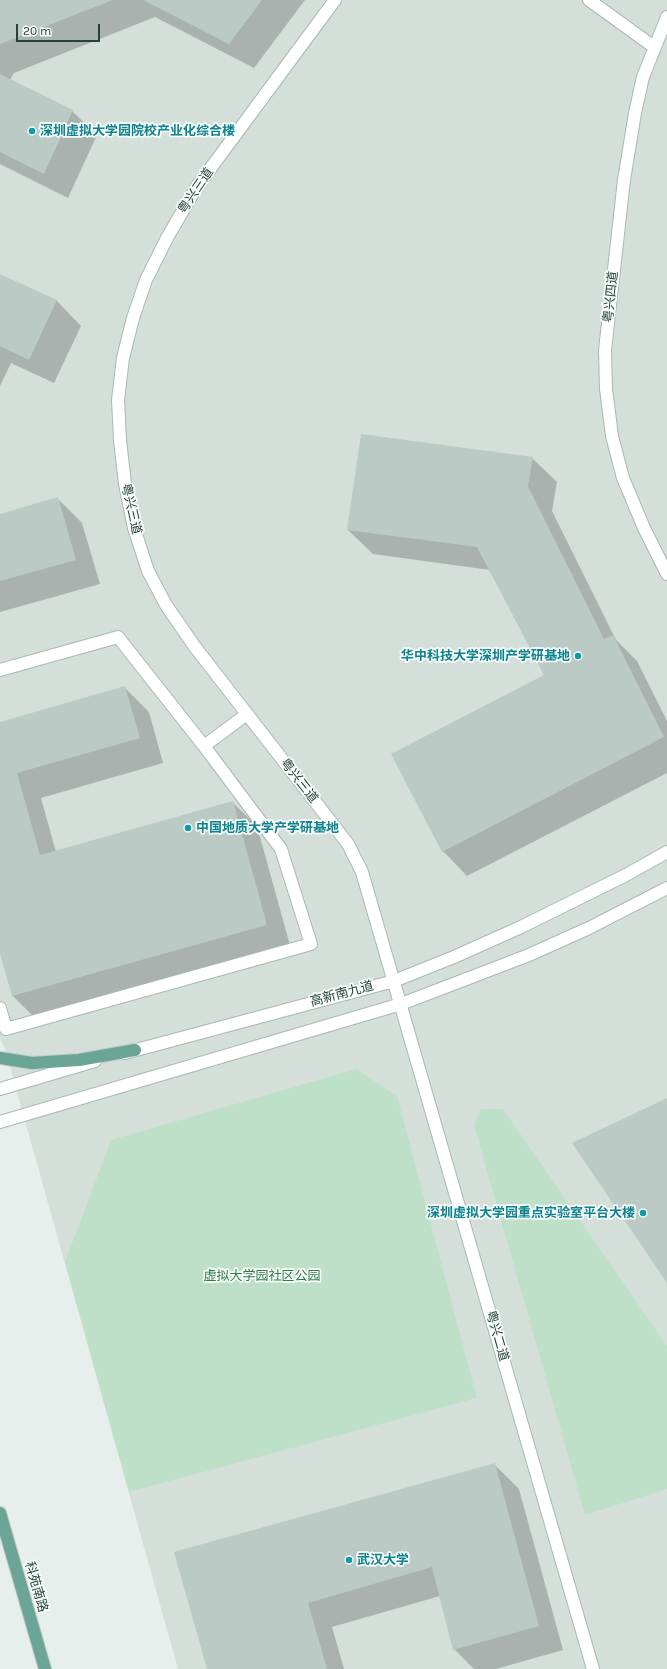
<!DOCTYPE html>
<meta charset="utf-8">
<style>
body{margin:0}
#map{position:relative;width:667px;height:1669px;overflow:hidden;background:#e6efeb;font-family:Karla,sans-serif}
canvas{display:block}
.scale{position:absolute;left:16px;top:24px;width:84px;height:18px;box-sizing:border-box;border:2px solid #24423a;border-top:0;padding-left:5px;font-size:12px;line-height:14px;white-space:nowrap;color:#24423a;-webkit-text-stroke:3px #f7fbf9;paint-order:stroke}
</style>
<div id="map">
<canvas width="667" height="1669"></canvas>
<div class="scale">20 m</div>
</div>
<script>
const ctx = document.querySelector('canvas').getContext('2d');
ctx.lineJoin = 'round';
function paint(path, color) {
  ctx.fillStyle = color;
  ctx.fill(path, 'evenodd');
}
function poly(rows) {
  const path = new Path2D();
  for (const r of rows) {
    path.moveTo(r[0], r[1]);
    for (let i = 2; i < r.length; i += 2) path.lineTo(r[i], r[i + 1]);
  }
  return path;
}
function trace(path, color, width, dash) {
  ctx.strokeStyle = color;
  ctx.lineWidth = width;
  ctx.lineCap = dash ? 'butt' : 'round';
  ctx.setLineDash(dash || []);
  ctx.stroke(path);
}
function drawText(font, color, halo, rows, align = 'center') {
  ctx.font = font + ' Karla,"Noto Sans SC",sans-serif';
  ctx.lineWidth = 3.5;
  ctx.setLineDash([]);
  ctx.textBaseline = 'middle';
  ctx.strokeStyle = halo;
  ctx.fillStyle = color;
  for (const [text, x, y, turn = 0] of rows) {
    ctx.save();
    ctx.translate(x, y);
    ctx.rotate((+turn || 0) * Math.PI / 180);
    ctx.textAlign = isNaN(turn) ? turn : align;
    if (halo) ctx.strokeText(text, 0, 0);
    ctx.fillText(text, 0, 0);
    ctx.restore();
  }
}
const built = poly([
 [0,0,667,0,667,1669,178,1669,5,1049,0,1039]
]);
const green = poly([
 [356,1069,397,1096,477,1398,129,1492,65,1262,111,1140],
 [481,1109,503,1109,667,1346,667,1489,585,1515,474,1125]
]);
const shadow = poly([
 [0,0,305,0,254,68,155,17,14,73,10,80,72,111,97,135,68,198,0,164],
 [0,275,57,301,81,326,54,383,11,363,0,386],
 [532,458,557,482,552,511,616,640,637,661,667,721,667,773,467,876,443,851,545,676,490,570,373,554,348,530],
 [58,499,82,523,100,584,0,612,0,515],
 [125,688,149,712,163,763,41,798,56,852,232,802,257,826,291,949,37,1020,13,996,0,951,0,723],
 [494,1464,519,1489,563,1650,496,1669,474,1669,454,1649,440,1596,332,1627,344,1669,208,1669]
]);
const building = poly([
 [0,0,113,0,0,44],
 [143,0,262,0,229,44],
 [0,74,73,110,44,174,0,152],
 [0,274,57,300,29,360,0,346],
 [361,434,533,457,528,486,604,639,613,635,664,737,442,852,391,754,544,675,477,547,347,530],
 [58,497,76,560,0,581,0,514],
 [125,686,140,738,17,773,40,855,233,801,267,925,12,996,0,954,0,722],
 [667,1098,667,1283,572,1143],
 [495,1463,539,1626,453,1650,432,1567,308,1603,327,1669,207,1669,174,1552]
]);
const minor = poly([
 [335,0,196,188,167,238,146,280,133,318,123,358,118,400,120,440,125,484,134,528,148,571,166,605,195,647,348,844,362,872,593,1669],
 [589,0,654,47],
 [667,17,643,77,635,113,624,180,605,350,606,389,612,436,623,478,644,528,667,574],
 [0,670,118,637,204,746,281,849,311,944,6,1029,0,1008],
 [204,746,247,714],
 [125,1053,394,981,454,957,521,927,626,875,667,852],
 [0,1089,95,1061],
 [0,1122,401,1004,529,955,589,928,667,888]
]);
const major = poly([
 [0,1058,32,1063,79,1060,135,1050],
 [0,1513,45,1669]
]);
const markers = [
 [32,131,4,"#0f9aa8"],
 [578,656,4,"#0f9aa8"],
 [188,828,4,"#0f9aa8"],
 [643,1213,4,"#0f9aa8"],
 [349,1560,4,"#0f9aa8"]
];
const cultureNames = [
 ["深圳虚拟大学园院校产业化综合楼",40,131],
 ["华中科技大学深圳产学研基地",570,656,"right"],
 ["中国地质大学产学研基地",196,828],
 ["深圳虚拟大学园重点实验室平台大楼",635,1213,"right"],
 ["武汉大学",357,1560]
];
const streetNames = [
 ["粤兴三道",196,191,-56],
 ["粤兴四道",611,297,-84],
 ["粤兴三道",131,509,77],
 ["粤兴三道",299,781,52],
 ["高新南九道",342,994,-15],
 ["粤兴二道",497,1336,74],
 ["科苑南路",36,1587,74]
];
const parkNames = [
 ["虚拟大学园社区公园",262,1276]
];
paint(built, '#d4dfda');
paint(green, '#bfe0c8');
paint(shadow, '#0003');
paint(building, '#bbcac4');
trace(minor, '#a8b8b2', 14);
trace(major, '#c2cac8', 14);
trace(minor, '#fff', 12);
trace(major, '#6aa596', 12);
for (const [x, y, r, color] of markers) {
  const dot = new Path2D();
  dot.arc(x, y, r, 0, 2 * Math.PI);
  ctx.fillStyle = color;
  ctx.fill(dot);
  trace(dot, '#f7fbf9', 1.5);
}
drawText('bold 13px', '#0d838f', '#f7fbf9', cultureNames, 'left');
drawText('13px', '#24423a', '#f7fbf9', streetNames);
drawText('13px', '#2d7a4b', '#f7fbf9', parkNames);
</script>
